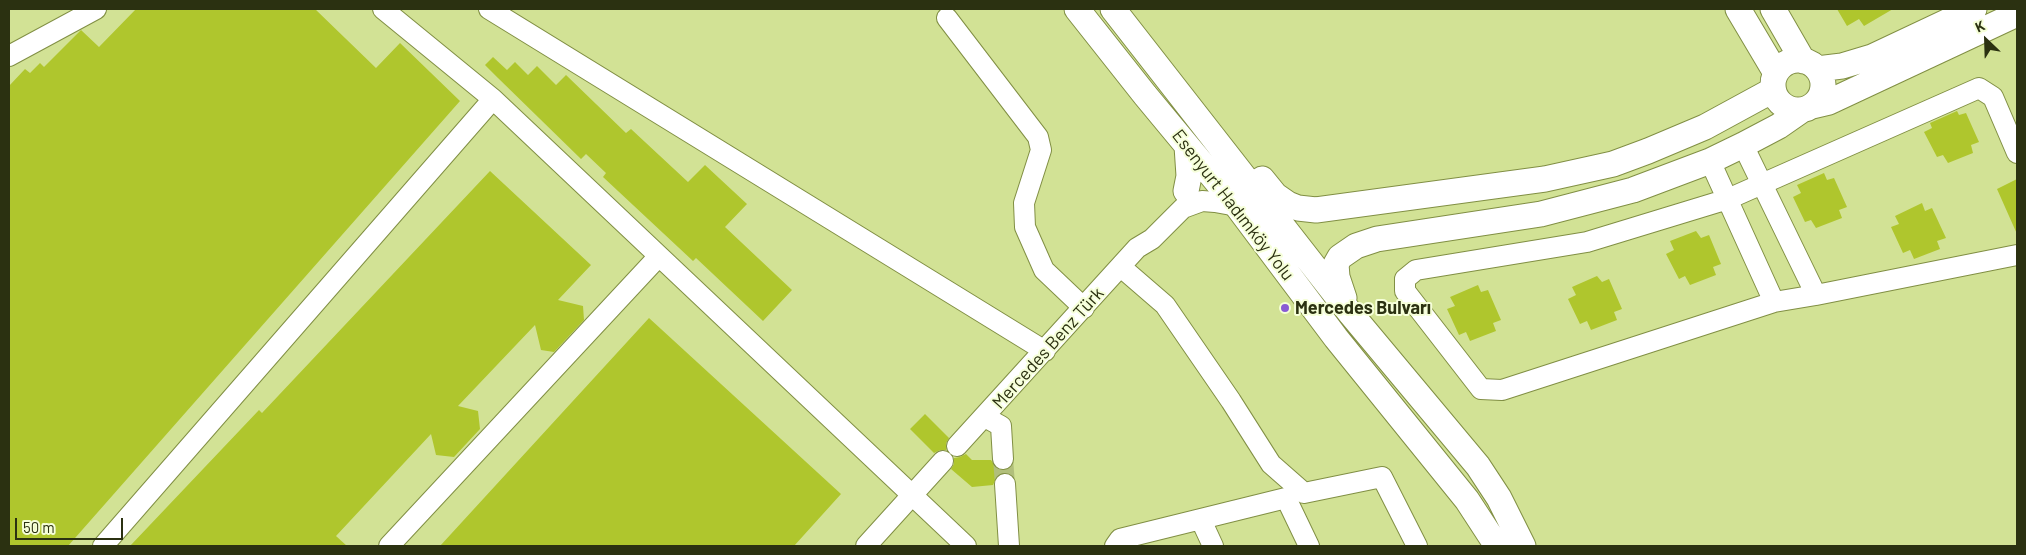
<!DOCTYPE html>
<meta charset="utf-8">
<style>
body{margin:0}
#map{position:relative;width:2026px;height:555px;overflow:hidden;background:#d2e295;font-family:Barlow,sans-serif}
canvas{display:block}
.frame{position:absolute;inset:0;border:10px solid #2b3111;pointer-events:none}
.north{position:absolute;left:1961px;top:15px;width:50px;height:50px;-webkit-text-stroke:4px #f6ffd9;paint-order:stroke;rotate:336deg;font-size:14px;font-weight:700;line-height:20px;text-align:center;color:#2b3111}
.north::after{content:'';display:block;margin:auto;width:18px;height:22px;background:#2b3111;clip-path:polygon(50% 0,100% 100%,50% 72%,0 100%)}
.scale{position:absolute;left:15px;top:518px;width:108px;height:22px;box-sizing:border-box;border:2px solid #2b3111;border-top:0;padding-left:6px;font-size:15px;line-height:18px;white-space:nowrap;color:#2b3111;-webkit-text-stroke:4px #f6ffd9;paint-order:stroke}
</style>
<div id="map">
<canvas width="2026" height="555"></canvas>
<div class="frame"></div>
<div class="north">K</div>
<div class="scale">50 m</div>
</div>
<script>
const ctx = document.querySelector('canvas').getContext('2d');
ctx.lineJoin = 'round';
function paint(path, color) {
  ctx.fillStyle = color;
  ctx.fill(path, 'evenodd');
}
function poly(rows) {
  const path = new Path2D();
  for (const r of rows) {
    if (r.length === 3) {
      path.moveTo(r[0] + r[2], r[1]);
      path.arc(r[0], r[1], r[2], 0, 2 * Math.PI);
      continue;
    }
    path.moveTo(r[0], r[1]);
    for (let i = 2; i < r.length; i += 2) path.lineTo(r[i], r[i + 1]);
  }
  return path;
}
function trace(path, color, width, dash) {
  ctx.strokeStyle = color;
  ctx.lineWidth = width;
  ctx.lineCap = dash ? 'butt' : 'round';
  ctx.setLineDash(dash || []);
  ctx.stroke(path);
}
function drawText(font, color, halo, rows, align = 'center') {
  ctx.font = font + ' Barlow,sans-serif';
  ctx.lineWidth = 4;
  ctx.setLineDash([]);
  ctx.textBaseline = 'middle';
  ctx.strokeStyle = halo;
  ctx.fillStyle = color;
  for (const [text, x, y, turn = 0] of rows) {
    ctx.save();
    ctx.translate(x, y);
    ctx.rotate((+turn || 0) * Math.PI / 180);
    ctx.textAlign = isNaN(turn) ? turn : align;
    if (halo) ctx.strokeText(text, 0, 0);
    ctx.fillText(text, 0, 0);
    ctx.restore();
  }
}
const building = poly([
 [136,9,315,9,376,68,400,43,460,101,68,546,9,546,9,86,25,69,30,73,40,63,44,67,81,30,99,47],
 [1837,9,1893,9,1864,26,1859,19,1847,26],
 [493,57,507,70,515,62,528,75,537,66,556,85,566,75,626,133,631,129,688,182,705,165,747,204,725,227,792,290,763,321,696,258,693,261,603,177,606,173,586,154,581,159,498,78,485,65],
 [1957,111,1959,115,1966,113,1979,142,1971,145,1973,153,1948,163,1943,155,1937,157,1924,132,1932,128,1930,123],
 [490,171,591,265,558,300,583,306,584,320,554,352,541,350,535,325,458,406,478,411,480,429,454,457,436,455,431,434,336,536,347,546,130,546,259,410,262,413],
 [1824,173,1827,180,1834,178,1847,207,1839,210,1842,218,1816,228,1811,220,1805,222,1793,197,1801,193,1797,185],
 [2017,179,2017,234,1997,189],
 [1922,203,1925,211,1932,208,1946,238,1937,241,1940,249,1914,259,1910,250,1903,253,1891,227,1899,224,1895,216],
 [1696,231,1701,238,1709,235,1721,264,1713,267,1716,275,1690,285,1685,276,1679,279,1666,254,1674,250,1670,241],
 [1597,276,1602,282,1609,279,1622,309,1614,312,1617,320,1591,330,1587,321,1580,324,1568,299,1576,295,1572,287],
 [1478,285,1481,292,1488,290,1501,320,1493,323,1496,331,1470,341,1466,332,1459,335,1447,309,1455,306,1450,297],
 [649,318,841,494,794,546,440,546],
 [925,414,949,438,946,443,946,450,940,450,934,453,910,429],
 [966,454,972,460,991,460,997,469,1007,470,1007,473,998,474,993,485,972,487,951,469,954,464,954,458,960,457]
]);
const minorTunnel = poly([
 [1003,459,1005,484]
]);
const minor = poly([
 [383,9,493,99,966,546],
 [489,9,1045,351],
 [947,18,1038,137,1041,150,1024,203,1025,227,1044,270,1084,308],
 [9,56,96,9],
 [1743,145,1816,295],
 [2017,153,1993,97,1979,88,1728,199,1587,242,1416,270,1405,279,1405,291,1481,389,1502,390,1774,302,1816,295,2017,255],
 [1710,161,1774,302],
 [1121,267,1165,305,1231,401,1271,464,1304,493,1382,477,1417,546],
 [986,416,992,421,1001,426,1003,459],
 [957,446,1137,248,1152,239,1183,208,1202,201,1215,202,1237,206],
 [1005,484,1009,546],
 [1201,520,1213,546],
 [103,546,493,99],
 [389,546,659,256],
 [866,546,943,461],
 [1115,546,1120,539,1286,498,1309,546]
]);
const major = poly([
 [1077,9,1145,95,1237,206,1336,338,1467,500,1497,546],
 [1113,9,1351,314,1478,466,1499,498,1523,546],
 [1738,9,1776,73],
 [1773,9,1803,61],
 [1798,85,25],
 [1817,69,1842,66,1872,57,1974,9],
 [1812,106,1829,102,2017,14],
 [1262,179,1275,195,1288,204,1298,208,1316,210,1545,179,1613,164,1648,151,1705,127,1773,90],
 [1186,191,1189,176,1187,146],
 [1344,298,1337,277,1336,264,1340,257,1356,246,1377,239,1541,214,1633,190,1710,161,1743,145,1779,126,1802,110]
]);
const markers = [
 [1285,308,5,"#895bd4"]
];
const streetNames = [
 ["Esenyurt Hadımköy Yolu",1233,205,52],
 ["Mercedes Benz Türk",1048,348,-48]
];
const poiNames = [
 ["Mercedes Bulvarı",1295,308]
];
paint(building, '#afc62d');
trace(minorTunnel, '#b1bf7b', 20, [20, 10]);
trace(minor, '#818f44', 22);
trace(major, '#818f44', 27);
trace(minor, '#fff', 20);
trace(major, '#fff', 25);
for (const [x, y, r, color] of markers) {
  const dot = new Path2D();
  dot.arc(x, y, r, 0, 2 * Math.PI);
  ctx.fillStyle = color;
  ctx.fill(dot);
  trace(dot, '#f6ffd9', 2);
}
drawText('18px', '#2b3111', '#f6ffd9', streetNames);
drawText('bold 18px', '#2b3111', '#f6ffd9', poiNames, 'left');
</script>
